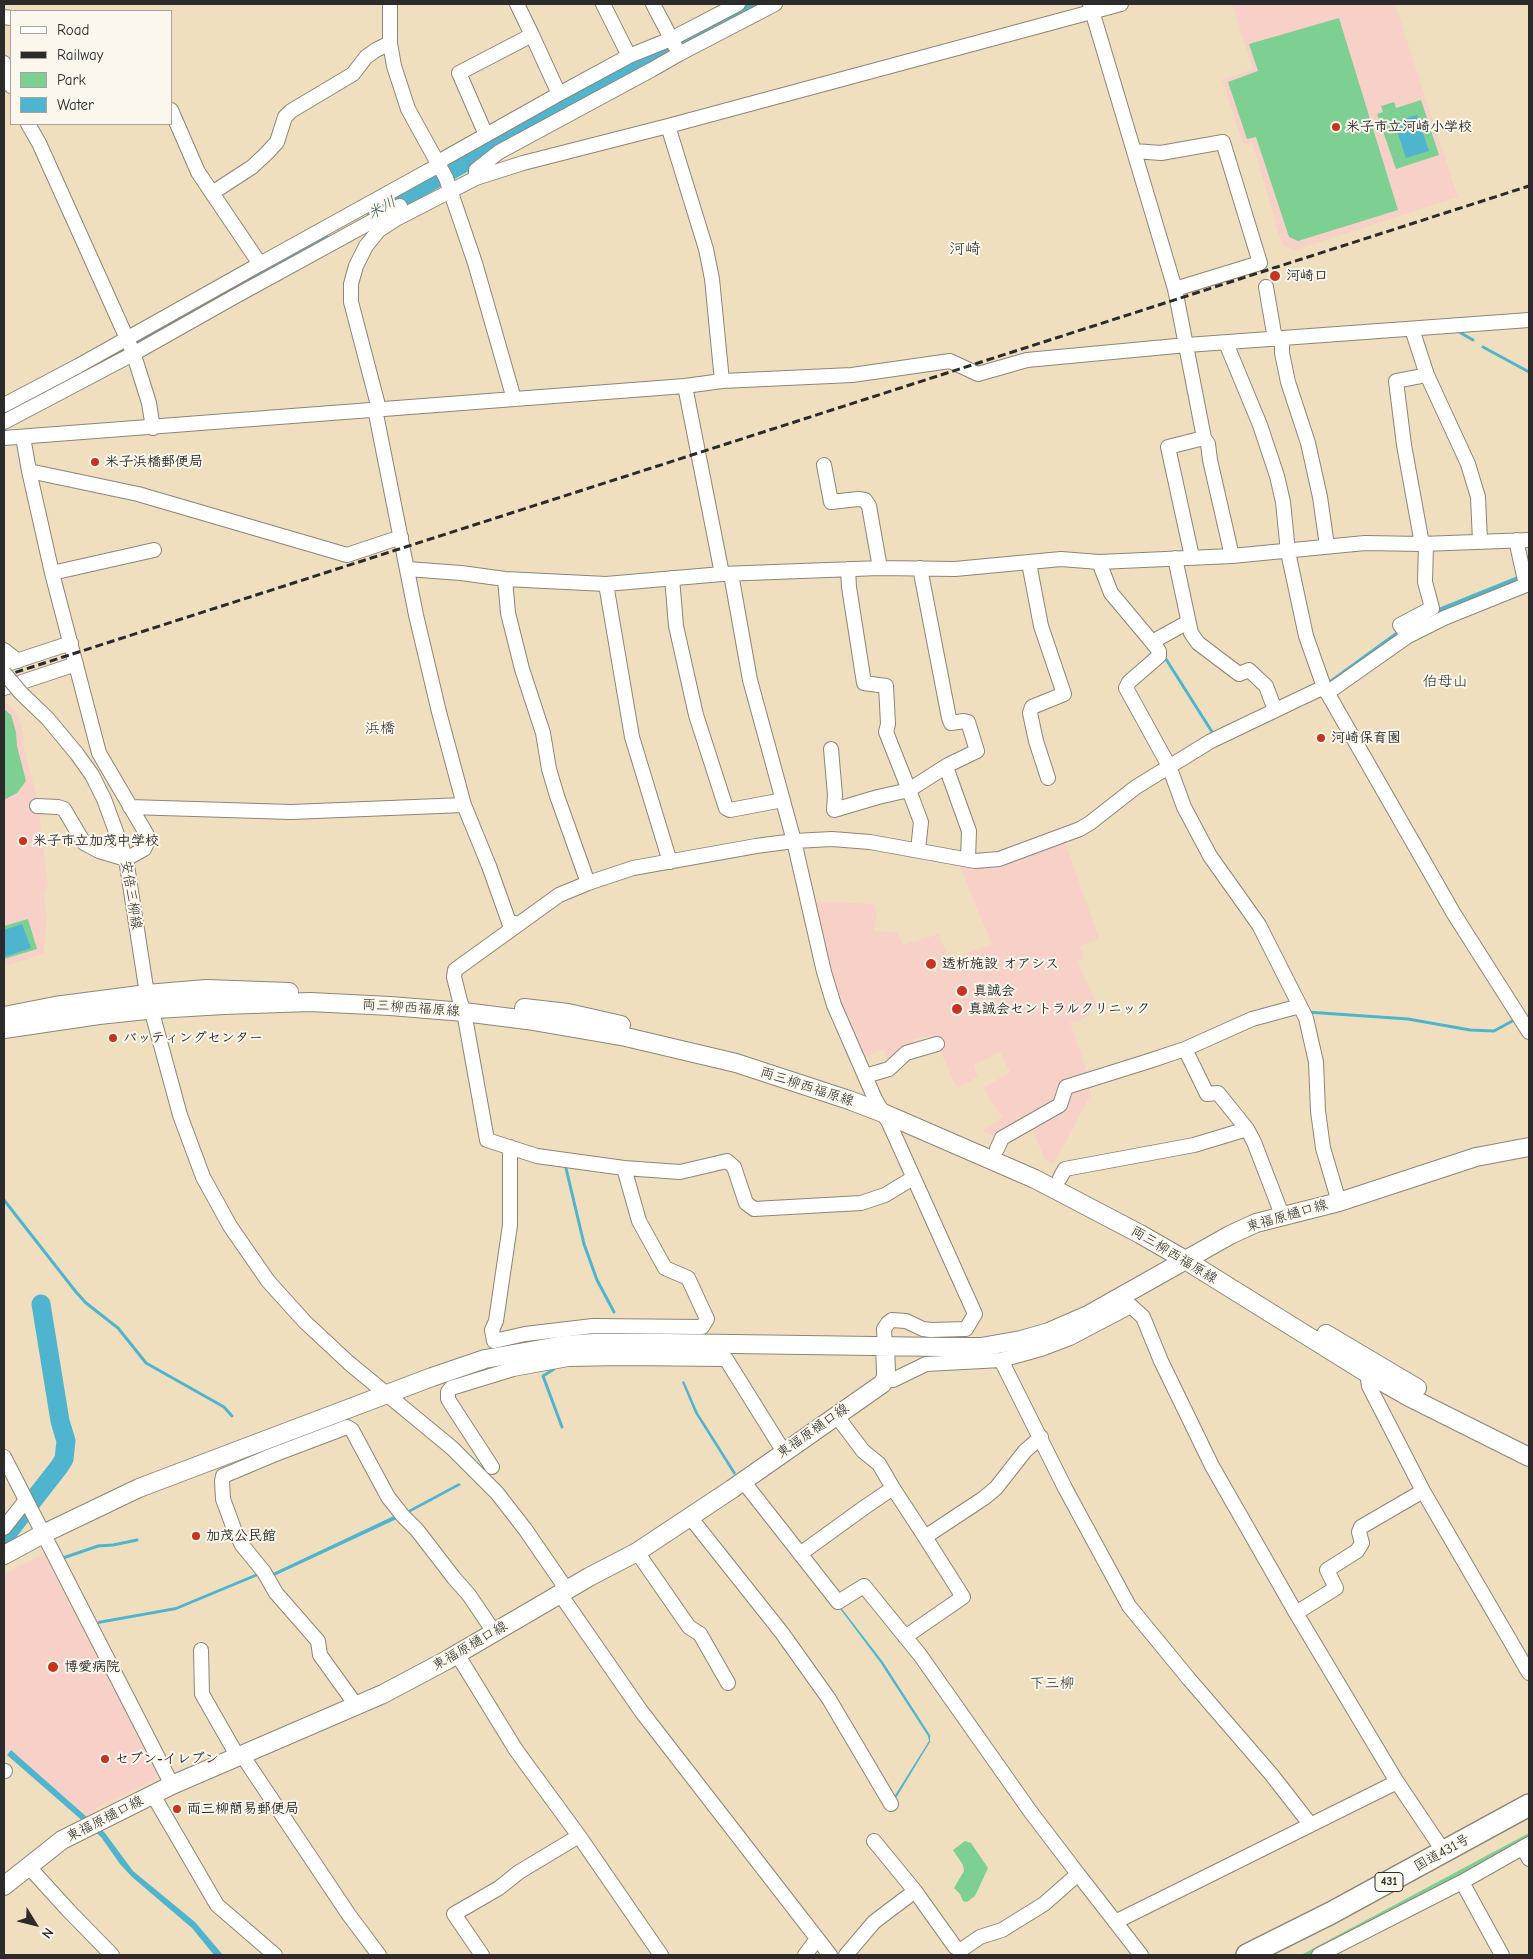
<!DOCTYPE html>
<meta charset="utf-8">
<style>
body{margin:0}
#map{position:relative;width:1533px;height:1959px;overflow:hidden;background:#f0dfbf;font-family:"Comic Neue",sans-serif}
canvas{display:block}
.frame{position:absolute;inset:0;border:5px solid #2b2b2b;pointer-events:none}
.legend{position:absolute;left:10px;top:10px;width:162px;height:115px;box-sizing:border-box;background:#fbf7ec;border:1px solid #a8a59f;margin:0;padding:6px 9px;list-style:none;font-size:15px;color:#2b2b2b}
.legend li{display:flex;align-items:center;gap:10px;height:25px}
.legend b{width:25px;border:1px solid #a8a59f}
.north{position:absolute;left:10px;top:1899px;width:50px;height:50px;-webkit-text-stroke:4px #fbf7ec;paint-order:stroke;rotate:126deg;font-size:14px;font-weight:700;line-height:20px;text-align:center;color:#2b2b2b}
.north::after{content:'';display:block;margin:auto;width:18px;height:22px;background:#2b2b2b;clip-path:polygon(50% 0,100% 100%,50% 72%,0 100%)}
</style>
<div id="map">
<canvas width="1533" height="1959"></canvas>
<div class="frame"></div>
<ul class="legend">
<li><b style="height:6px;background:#fff"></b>Road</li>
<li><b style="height:6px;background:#2b2b2b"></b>Railway</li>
<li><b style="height:14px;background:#7dd092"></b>Park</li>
<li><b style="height:14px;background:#4fb5ce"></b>Water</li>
</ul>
<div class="north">N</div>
</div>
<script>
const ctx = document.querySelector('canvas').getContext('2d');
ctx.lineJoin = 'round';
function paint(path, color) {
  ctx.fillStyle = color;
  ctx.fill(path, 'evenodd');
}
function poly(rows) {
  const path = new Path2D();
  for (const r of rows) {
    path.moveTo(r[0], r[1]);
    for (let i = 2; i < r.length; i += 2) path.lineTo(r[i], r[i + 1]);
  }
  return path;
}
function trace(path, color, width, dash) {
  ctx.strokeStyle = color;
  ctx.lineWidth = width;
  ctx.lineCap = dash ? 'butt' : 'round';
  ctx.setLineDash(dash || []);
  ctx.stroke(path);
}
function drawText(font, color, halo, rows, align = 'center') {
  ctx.font = font + ' "Comic Neue","Klee One",sans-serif';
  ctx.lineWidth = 4;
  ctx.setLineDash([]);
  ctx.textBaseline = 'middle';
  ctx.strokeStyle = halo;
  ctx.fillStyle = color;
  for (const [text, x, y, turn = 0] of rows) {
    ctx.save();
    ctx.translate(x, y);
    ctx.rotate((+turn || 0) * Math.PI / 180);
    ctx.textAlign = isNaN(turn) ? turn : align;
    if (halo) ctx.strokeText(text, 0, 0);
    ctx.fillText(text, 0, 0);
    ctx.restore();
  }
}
const built = poly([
 [1232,4,1395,4,1458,197,1295,250,1282,245,1252,142,1243,144,1242,142,1222,79,1253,69],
 [4,700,18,715,23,732,23,744,37,798,48,884,44,897,47,914,44,954,4,966],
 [1065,841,1099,939,1079,946,1084,959,1078,961,1097,1006,1091,1010,1089,1015,1081,1020,1070,1022,1089,1078,1086,1079,1091,1094,1054,1164,1045,1160,1027,1116,994,1136,982,1131,1002,1117,983,1088,1010,1072,1000,1052,974,1065,978,1077,957,1088,933,1035,913,1040,915,1046,889,1063,884,1049,862,1058,837,1002,812,901,874,904,877,915,874,931,897,932,903,945,939,934,949,960,992,944,957,860],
 [44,1554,157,1773,155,1780,96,1808,94,1814,88,1817,11,1750,6,1755,8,1757,4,1761,4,1574]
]);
const green = poly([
 [1339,18,1398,210,1298,241,1289,237,1256,137,1247,139,1228,82,1258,71,1249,44],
 [1421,100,1439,155,1396,169,1377,114,1383,112,1381,106,1394,102,1396,108],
 [4,709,11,715,16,732,17,746,26,781,17,793,4,800],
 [28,919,37,949,4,959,4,926],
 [1529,1833,1529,1838,1407,1905,1310,1955,1301,1955],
 [965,1841,971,1843,988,1868,975,1896,967,1902,963,1901,960,1894,954,1888,964,1871,963,1865,953,1850]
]);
const water = poly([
 [1417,115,1429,151,1406,158,1394,122],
 [1520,575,1529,579,1463,607,1338,683,1292,700,1327,682,1404,626,1436,609],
 [22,924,31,948,4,957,4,930],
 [684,1381,698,1413,736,1473,734,1475,695,1413,682,1382],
 [459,1483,461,1485,405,1515,403,1513],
 [398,1514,401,1517,274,1576,270,1573,273,1573],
 [260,1572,260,1575,176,1610,98,1624,98,1621,176,1607],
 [839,1605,883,1662,930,1735,930,1742,896,1798,894,1797,929,1741,928,1736,880,1662,838,1606],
 [11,1750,105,1833,133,1871,195,1922,223,1955,214,1955,192,1928,132,1877,120,1864,101,1837,7,1755]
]);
const stream = poly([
 [1459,332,1473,340],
 [1483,347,1529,372],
 [1164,656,1214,735],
 [1307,1012,1408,1019,1470,1030,1494,1031,1516,1019],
 [565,1164,584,1244,597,1280,614,1312],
 [4,1200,76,1292,86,1303,118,1328,146,1363,224,1407,232,1416],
 [554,1369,543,1376,562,1427],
 [63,1558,98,1546,113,1545,137,1540]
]);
const river = poly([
 [376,212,580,98,647,61,748,11],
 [4,414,96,366,238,285,321,242],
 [6,1535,59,1467,64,1459,66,1441,60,1421,41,1304]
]);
const minor = poly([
 [390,4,390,43,394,66,408,109,446,178,475,263,514,399],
 [517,4,532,35],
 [603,4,629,56],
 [653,4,675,46],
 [1090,4,1175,289,1204,438],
 [4,17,11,18],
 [4,63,11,86],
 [171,110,198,172,212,193,252,167,267,153,277,142,285,117,291,111,353,74,366,57,376,50,390,43],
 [28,124,39,143,133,352,149,403,153,428],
 [668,126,706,249,712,279,722,381],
 [486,135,459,73,532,35,559,94],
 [1134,151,1161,153,1223,142,1260,263,1175,289],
 [438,162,559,94,629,56,671,39,738,4],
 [476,178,476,170,499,152,651,70,679,54,775,4],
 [260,264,439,165],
 [1266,287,1275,339],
 [1412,329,1427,375,1468,464,1478,497,1480,541],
 [1282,339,1282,353,1288,382,1308,443,1320,497,1327,546],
 [1226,343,1260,425,1277,476,1283,502,1288,552,1306,636,1324,687,1454,914,1529,1032],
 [685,386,722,574],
 [4,405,78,366,260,264,212,193],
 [375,409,416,615,439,712,464,805,489,866,510,925,515,923,516,925],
 [379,409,351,302,351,284,356,266,366,246,379,230,396,219,476,178,523,163,668,126,1121,4],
 [4,422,133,354,234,297,400,206],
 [23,437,29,471,52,573,99,753,147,835,147,843,144,849,126,859,99,851,84,843,64,809,58,807,37,806],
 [4,438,685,386,722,381,852,375,950,361,978,374,1027,360,1187,345,1529,320],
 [824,465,831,502,858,499,865,500,869,506,880,568],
 [29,471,138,494,347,555,401,537],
 [1422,544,1404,445,1396,381,1427,375],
 [1192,557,1168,447,1204,438,1208,444,1210,460,1232,556],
 [1175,558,1191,633,1198,643,1239,674,1249,670,1266,686,1275,710],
 [1099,562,1111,593,1152,642,1188,622],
 [1029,563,1041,626,1064,694,1032,707,1030,713,1036,741,1048,778],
 [407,569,461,573,505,579,606,584,722,574,880,568,955,569,1061,559,1099,562,1232,556,1365,543,1422,544,1529,540],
 [848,569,849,587,864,683,886,686,888,724,886,732,909,790,948,765,977,751,968,722,964,721,951,723,949,718,920,568],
 [52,573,154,550],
 [731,574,750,680,794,841,824,972,834,1005,875,1099,889,1123,975,1314,966,1329,931,1330,923,1329,906,1321,892,1320,888,1323,884,1329,885,1347],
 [672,578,676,626,696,715,726,808,730,810,783,800],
 [505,579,508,613,522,669,543,733,549,769,557,796,588,883],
 [606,584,632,737,670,862],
 [1408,636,1400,625,1432,608,1425,582,1426,543],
 [1152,642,1159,651,1159,656,1129,682,1126,688,1169,766,1184,807,1210,856,1259,925,1306,1018,1316,1062,1318,1111,1323,1148,1339,1202],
 [4,650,18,661],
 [4,665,71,643],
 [4,688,76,664],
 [21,693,48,719,77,754,92,775,104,799,126,859,147,994,180,1115,203,1177,230,1226,268,1281,305,1322,349,1363,452,1448,497,1493,525,1529,567,1590],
 [1327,693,1408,636,1444,618,1526,585,1516,540],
 [831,749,835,795,834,810,878,797,909,790,921,822,918,850],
 [946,767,969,831,968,859],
 [130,807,291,812,464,805],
 [865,1076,889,1069,906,1053,937,1044],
 [510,1147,510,1225,496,1321,492,1330,494,1341,525,1334,593,1326,702,1327,707,1319,688,1278,665,1268,639,1221,624,1168],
 [997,1149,1002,1138,1060,1105,1066,1087,1149,1061,1185,1049],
 [913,1178,885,1195,861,1203,754,1209,746,1203,734,1167,727,1161,680,1172,624,1168,537,1156,487,1140,464,1012,460,1001,454,977,455,970,559,895,588,883,633,868,756,846,794,841,832,839,870,842,975,861,999,859,1080,829,1090,823,1136,787,1211,741,1324,687],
 [1060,1178,1065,1169,1194,1145,1247,1129],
 [1282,1215,1254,1142,1247,1129,1218,1093,1207,1094,1185,1049,1252,1019,1300,1006],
 [1001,1360,1065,1488,1129,1606,1189,1679,1271,1774,1310,1824],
 [1367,1373,1369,1386,1423,1491,1529,1673],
 [886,1378,893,1380,926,1364,1001,1360,1041,1349,1070,1338,1131,1306,1143,1317,1161,1361,1212,1466,1296,1613,1397,1782,1444,1852],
 [836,1415,863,1451,879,1464,893,1488],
 [4,1457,172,1785],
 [492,1467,451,1404,448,1399,448,1392,451,1388,513,1369,568,1359,623,1358,726,1359,784,1452],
 [743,1481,838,1602,864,1586,920,1655,1030,1811,1078,1874],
 [690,1517,782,1633,829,1699,891,1804],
 [4,1528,26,1500],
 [637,1552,689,1627,700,1634,728,1683],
 [800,1554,865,1507,893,1488,925,1537,984,1498,996,1488,1025,1451,1041,1437],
 [560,1594,641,1711,830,1955],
 [1296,1613,1336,1588,1327,1570,1357,1551,1362,1543,1359,1532,1361,1527,1423,1491],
 [905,1637,963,1597,925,1537],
 [201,1650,202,1694,238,1757],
 [457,1654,516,1750,579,1836],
 [356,1705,320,1655,318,1641,276,1593,264,1572,242,1545,234,1529,223,1499,222,1481,223,1476,273,1455,347,1427,352,1430,388,1497,403,1516,417,1530,454,1578,469,1595,494,1632],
 [242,1755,349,1915,379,1955],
 [4,1771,5,1771],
 [153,1795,217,1905,275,1955],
 [1523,1848,1529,1859],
 [29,1867,69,1911,112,1955],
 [1462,1882,1502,1955],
 [915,1891,955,1947,961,1950,980,1937,1002,1930,1044,1904,1078,1874,1141,1955],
 [1115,1922,1397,1782],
 [482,1955,454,1914,499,1888,519,1872,579,1836,661,1955],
 [805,1955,817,1939],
 [846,1955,874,1922,915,1891,874,1841],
 [1319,1955,1462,1882,1529,1844]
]);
const major = poly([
 [524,1008,568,1013,621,1025],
 [4,1016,55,1006,147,994,206,989,289,992],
 [4,1029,99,1015,156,1009,224,1005,310,1002,390,1006,464,1012,527,1020,626,1037,736,1063,849,1100,883,1113,1035,1179,1140,1234,1187,1261,1367,1373,1409,1397,1529,1457],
 [1326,1334,1417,1388],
 [4,1555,43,1534,139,1488,432,1377,485,1359,564,1345,594,1343,663,1343,944,1347,981,1347,1021,1340,1049,1332,1088,1315,1230,1235,1256,1223,1339,1202,1476,1157,1529,1147],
 [4,1886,62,1840,172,1785,383,1694,447,1660,589,1577,637,1552,732,1489,882,1384,886,1378,886,1371,885,1347]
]);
const highway = poly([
 [1247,1955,1331,1913,1529,1805]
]);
const rail = poly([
 [4,676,1529,186]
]);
const minorBridge = poly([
 [4,673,21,693]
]);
const markers = [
 [1336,127,5,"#c8321e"],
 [1275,276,6,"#c8321e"],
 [95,462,5,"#c8321e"],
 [1321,738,5,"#c8321e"],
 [23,841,5,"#c8321e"],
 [931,964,6,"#c8321e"],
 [962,991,6,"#c8321e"],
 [957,1009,6,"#c8321e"],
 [113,1038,5,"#c8321e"],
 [196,1536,5,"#c8321e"],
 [53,1667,6,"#c8321e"],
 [105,1759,5,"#c8321e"],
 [177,1809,5,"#c8321e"]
];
const shields = [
 [1389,1882,28]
];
const shieldNames = [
 ["431",1389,1882]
];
const poiNames = [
 ["米子市立河崎小学校",1346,127],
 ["河崎口",1286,276],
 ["米子浜橋郵便局",105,462],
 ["河崎保育園",1331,738],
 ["米子市立加茂中学校",33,841],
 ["透析施設 オアシス",942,964],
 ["真誠会",973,991],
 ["真誠会セントラルクリニック",968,1009],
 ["バッティングセンター",123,1038],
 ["加茂公民館",206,1536],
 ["博愛病院",64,1667],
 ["セブン-イレブン",115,1759],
 ["両三柳簡易郵便局",187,1809]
];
const streetNames = [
 ["安倍三柳線",131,895,81],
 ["両三柳西福原線",411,1008,4],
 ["両三柳西福原線",807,1087,18],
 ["東福原樋口線",1287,1216,-16],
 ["両三柳西福原線",1174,1255,31],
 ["東福原樋口線",813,1431,-35],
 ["東福原樋口線",470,1646,-30],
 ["東福原樋口線",105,1819,-27],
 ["国道431号",1442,1853,-29]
];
const waterNames = [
 ["米川",382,208,-29]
];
const neighbourhoodNames = [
 ["伯母山",1445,682],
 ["浜橋",380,729],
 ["下三柳",1052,1684]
];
const quarterNames = [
 ["河崎",965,249]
];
paint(built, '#f7d1c8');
paint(green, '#7dd092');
paint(water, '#4fb5ce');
trace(stream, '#4fb5ce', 3);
trace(river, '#4fb5ce', 19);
trace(minor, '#8e8575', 16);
trace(major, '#8e8575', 20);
trace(highway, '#8e8575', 24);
trace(minor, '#fff', 14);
trace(major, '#fff', 18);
trace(highway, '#fff', 21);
trace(rail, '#2b2b2b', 3, [8, 4]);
trace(minorBridge, '#8e8575', 16, []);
trace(minorBridge, '#fff', 14);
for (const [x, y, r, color] of markers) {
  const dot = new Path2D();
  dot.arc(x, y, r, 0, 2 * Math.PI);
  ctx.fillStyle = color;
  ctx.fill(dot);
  trace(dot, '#fbf7ec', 2);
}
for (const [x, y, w] of shields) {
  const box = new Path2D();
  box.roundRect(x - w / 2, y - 9.5, w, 19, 4);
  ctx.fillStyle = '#fbf7ec';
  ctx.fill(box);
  trace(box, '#2b2b2b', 1);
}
drawText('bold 12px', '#2b2b2b', null, shieldNames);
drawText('bold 14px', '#2b2b2b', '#fbf7ec', poiNames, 'left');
drawText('14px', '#2b2b2b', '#fbf7ec', streetNames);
drawText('italic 15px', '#385b64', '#fbf7ec', waterNames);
drawText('15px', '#2b2b2b', '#fbf7ec', neighbourhoodNames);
drawText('16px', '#2b2b2b', '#fbf7ec', quarterNames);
</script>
